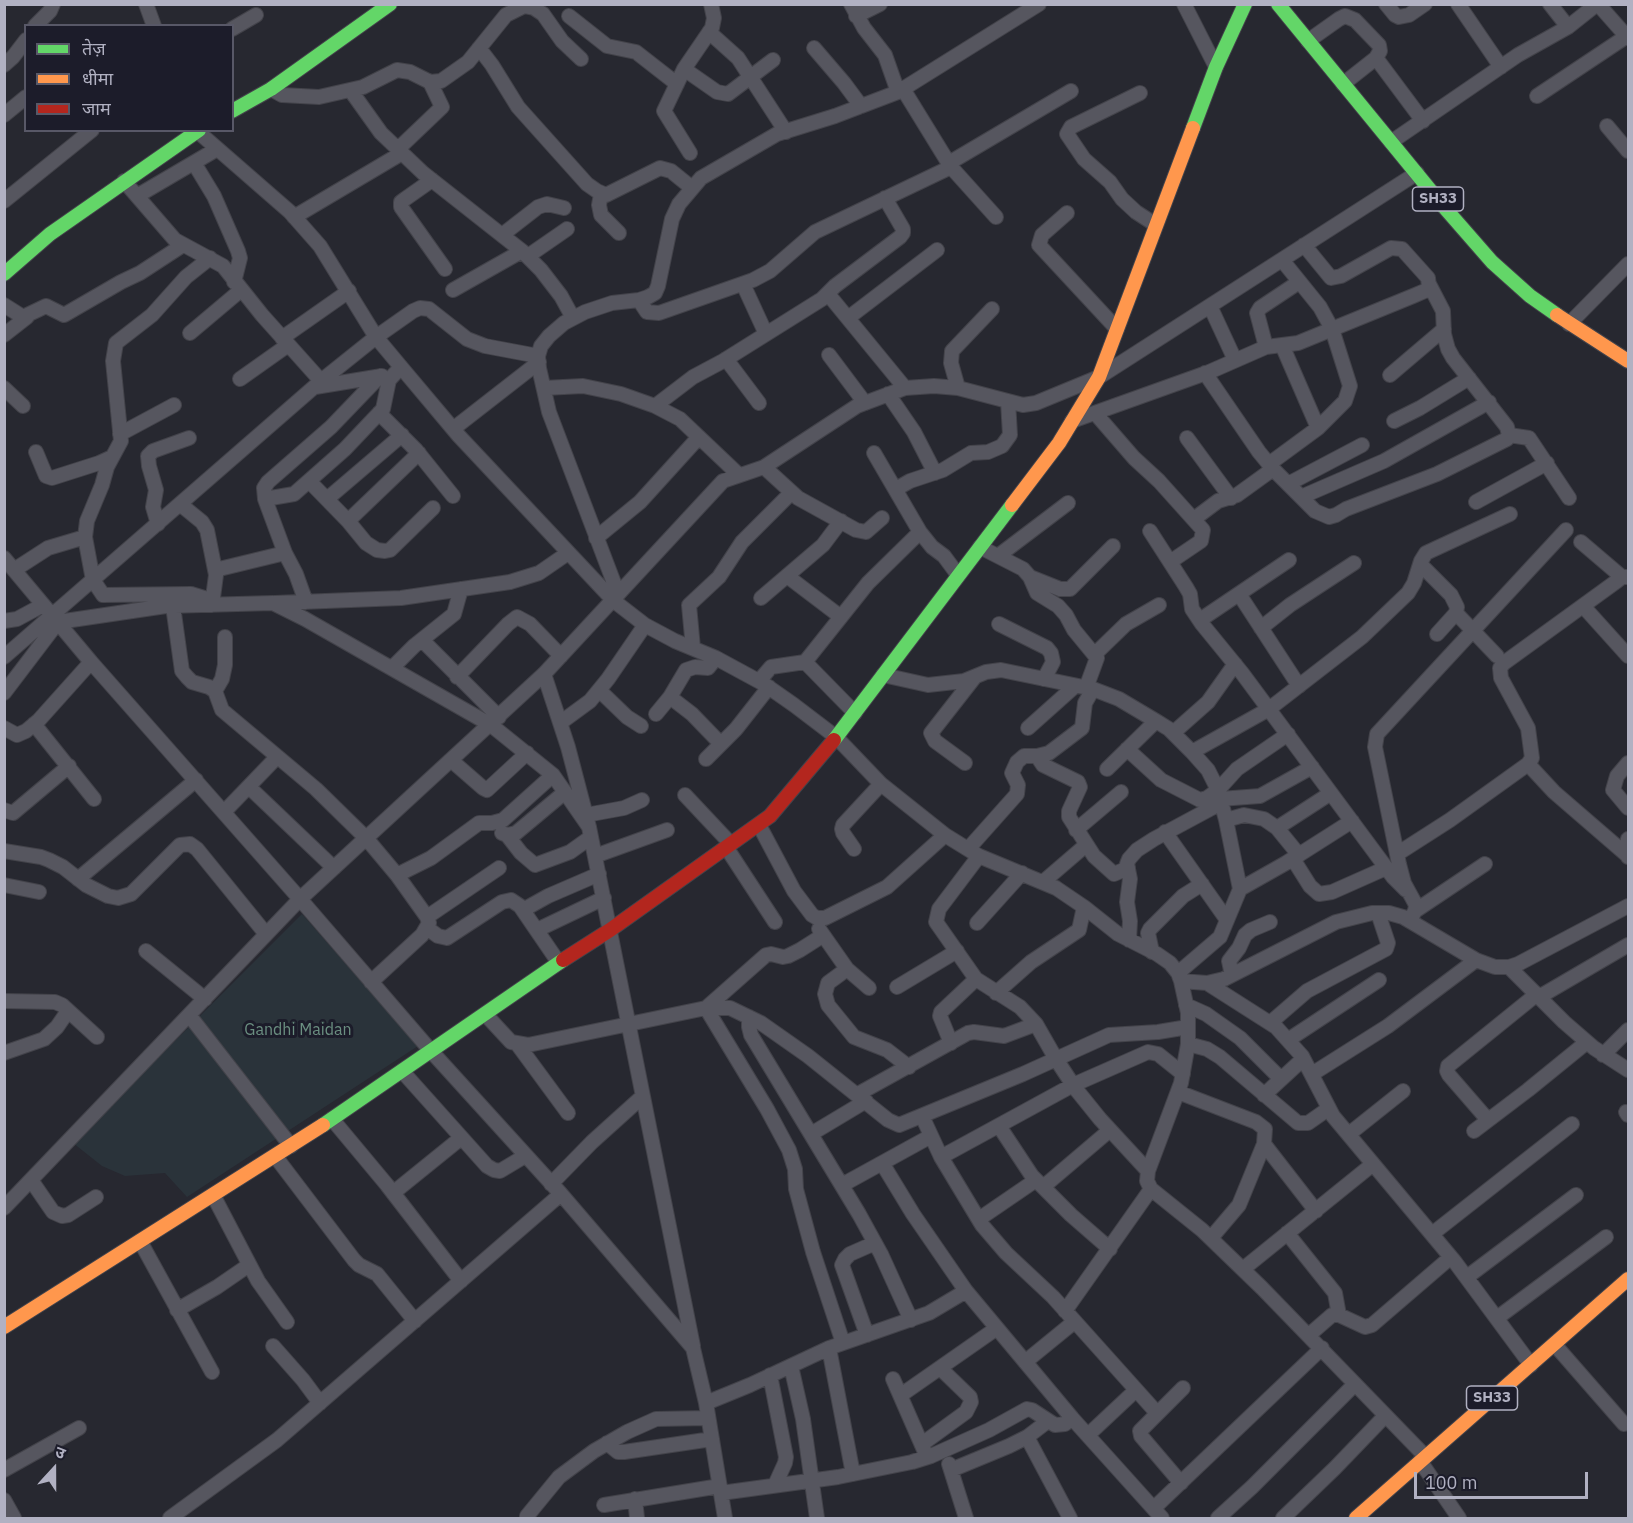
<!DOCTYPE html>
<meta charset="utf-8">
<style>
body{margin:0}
#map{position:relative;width:1633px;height:1523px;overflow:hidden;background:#272830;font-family:"IBM Plex Sans","Noto Sans Devanagari",sans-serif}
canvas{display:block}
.frame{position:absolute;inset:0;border:6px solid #b1b1c2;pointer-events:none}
.legend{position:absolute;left:24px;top:24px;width:210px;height:108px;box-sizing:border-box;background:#1c1c2a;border:2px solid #585867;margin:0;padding:8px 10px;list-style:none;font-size:18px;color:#b1b1c2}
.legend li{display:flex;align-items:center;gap:12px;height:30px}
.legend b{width:30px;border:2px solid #585867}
.north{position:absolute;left:24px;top:1439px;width:60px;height:60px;-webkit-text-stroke:4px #1c1c2a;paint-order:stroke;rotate:21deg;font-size:16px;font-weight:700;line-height:24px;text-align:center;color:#b1b1c2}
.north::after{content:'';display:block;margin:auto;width:21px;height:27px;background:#b1b1c2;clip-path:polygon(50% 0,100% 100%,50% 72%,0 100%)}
.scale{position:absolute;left:1414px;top:1472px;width:174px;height:27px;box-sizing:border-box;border:3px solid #b1b1c2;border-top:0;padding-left:8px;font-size:18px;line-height:21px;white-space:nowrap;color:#b1b1c2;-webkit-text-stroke:4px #1c1c2a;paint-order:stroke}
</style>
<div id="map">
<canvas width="1633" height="1523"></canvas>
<div class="frame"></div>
<ul class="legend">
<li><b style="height:8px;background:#63d668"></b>तेज़</li>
<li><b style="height:8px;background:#ff974d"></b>धीमा</li>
<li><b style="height:8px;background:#b3261e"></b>जाम</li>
</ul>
<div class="north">उ</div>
<div class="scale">100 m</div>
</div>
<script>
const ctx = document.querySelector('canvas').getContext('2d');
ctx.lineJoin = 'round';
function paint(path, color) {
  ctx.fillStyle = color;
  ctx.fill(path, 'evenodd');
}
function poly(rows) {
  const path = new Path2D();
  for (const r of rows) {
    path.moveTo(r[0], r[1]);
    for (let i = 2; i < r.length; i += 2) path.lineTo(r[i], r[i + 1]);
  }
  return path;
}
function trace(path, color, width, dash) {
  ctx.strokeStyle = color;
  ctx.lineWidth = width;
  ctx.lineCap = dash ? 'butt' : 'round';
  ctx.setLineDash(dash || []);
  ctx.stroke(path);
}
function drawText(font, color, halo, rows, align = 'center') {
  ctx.font = font + ' "IBM Plex Sans",sans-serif';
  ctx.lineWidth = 6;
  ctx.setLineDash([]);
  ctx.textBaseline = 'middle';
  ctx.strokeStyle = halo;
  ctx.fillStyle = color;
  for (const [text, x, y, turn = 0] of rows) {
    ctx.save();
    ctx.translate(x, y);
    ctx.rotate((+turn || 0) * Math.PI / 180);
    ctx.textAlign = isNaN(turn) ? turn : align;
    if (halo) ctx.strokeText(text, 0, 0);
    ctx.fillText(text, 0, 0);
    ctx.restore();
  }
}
const green = poly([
 [302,914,418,1046,187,1197,165,1173,125,1176,102,1166,73,1143]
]);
const street = poly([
 [146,4,154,26],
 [851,4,864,28,885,55,898,92],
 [1039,4,898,92,835,116,777,134,701,178,679,204,672,219,658,286,655,293,648,297,639,300,612,303,585,312,564,323,549,336,541,346,538,356,539,368,549,412,614,583,614,601,645,625,675,641,716,658,764,684,794,705,836,737,881,784,945,835,979,856,1056,888,1084,907,1118,934,1157,954,1170,963,1178,973,1181,981,1188,1013,1188,1044,1181,1083,1148,1171,1147,1181,1151,1189,1202,1230,1262,1288,1425,1456],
 [1184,4,1216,67],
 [1386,4,1395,15,1399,17,1409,15,1425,4],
 [1458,4,1501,67],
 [1550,4,1568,27],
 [1598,4,1628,38],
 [569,16,607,46,636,52,677,84],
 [856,16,880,4],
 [35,26,50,11,53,4],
 [232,29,256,15],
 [709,32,738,58,786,132],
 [1308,41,1339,19,1345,16,1355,20,1379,45,1380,51,1376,58,1343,84],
 [479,48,492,65,518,107,587,184,597,191,606,195,660,168,671,171,692,188],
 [814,48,844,83,861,106],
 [1376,58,1423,121],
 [4,65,13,57,26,40],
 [684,69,717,92,728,94,773,60],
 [271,89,282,95,319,97,363,87,397,70,410,72,430,82,441,81,468,62,506,15,524,6,534,8,543,14,562,41,581,59],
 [903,89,951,167,996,217],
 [351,91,381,133,423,173,522,251,541,270,561,296,573,318],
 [1140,93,1071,127,1067,134,1084,159,1110,182,1122,199,1136,212,1156,225],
 [1537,96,1627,36],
 [4,115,26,97],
 [1607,126,1628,151],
 [196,130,290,212,320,246,376,337,401,367,459,436,614,601],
 [1391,142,1518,55,1568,27,1597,4],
 [398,149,442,107,430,82],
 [690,153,664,111,684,69,712,28,714,18,711,4],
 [194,163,214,196,238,251,240,258,234,282],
 [949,163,1071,91],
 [432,180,405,199,401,202,401,207,445,269],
 [124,181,175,240,223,266,262,315,321,381],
 [601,194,599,205,601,215,619,233],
 [137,196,217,149],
 [4,201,92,130],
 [1067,213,1042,235,1039,245,1117,329],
 [294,217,402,153],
 [502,235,538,207,547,204,564,208],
 [528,256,567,229],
 [210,258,186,277,152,315,116,343,113,361,121,441,107,467,102,485,87,521,85,537,93,580,103,595,191,594,204,598,212,605],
 [743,284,766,334],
 [453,290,522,251],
 [828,294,905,388],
 [639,300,647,312,659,313,753,280,770,271,815,232,951,167],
 [4,305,23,317,46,306,64,315,121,282,140,273,183,245],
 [1210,306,1235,360],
 [848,318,937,250],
 [1569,324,1628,264],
 [190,333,241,290],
 [4,335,27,317],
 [282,338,349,291],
 [1282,345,1318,428],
 [1266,347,1257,313,1260,308,1299,282],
 [829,355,865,403],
 [726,359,759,403],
 [1205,373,1259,452,1273,469,1315,511,1329,517,1336,515,1346,509,1437,474,1507,439,1509,435,1507,427,1453,358,1448,349,1444,334,1443,311,1429,284],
 [1390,375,1444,329],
 [240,379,288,345],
 [315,387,382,376],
 [4,388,23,406],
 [544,388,583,386,621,394,655,406,680,419,739,475],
 [958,388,951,363,952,351,992,309],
 [888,394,914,432,935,473],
 [655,406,693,377,723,361,822,299,835,286,900,237,903,233,903,229,885,198],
 [379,413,416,450,453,496],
 [1095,413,1134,458,1159,481,1203,530,1201,541,1170,562],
 [1072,421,1209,372,1266,347,1298,343,1413,296,1427,290,1429,287,1428,278,1402,249,1391,248,1341,276,1331,278,1304,245],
 [1394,421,1420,408,1469,378],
 [453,429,539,362],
 [120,434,174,405],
 [1509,435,1529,438,1569,498],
 [1187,438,1231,498],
 [36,452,46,476,52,478,99,463,112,457],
 [874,453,920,532,932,547,944,556,958,575],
 [1269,464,1318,428,1345,401,1350,386,1332,329,1320,307,1282,260],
 [764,467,798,498,856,530,866,532,882,518],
 [309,481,348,521,366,543,377,550,385,551,390,550,433,508],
 [1288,484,1362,445],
 [896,489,910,481,943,470,971,453,988,452,1002,446,1010,435,1008,401],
 [1301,497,1384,461,1489,402],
 [265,499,294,494,345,449,383,409,389,380,401,367],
 [327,499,402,435],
 [1476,502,1547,463],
 [180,504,202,522,207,530,216,575,212,605],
 [1194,519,1218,501,1237,495,1273,469],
 [348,521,419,453],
 [158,524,153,507,156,490,149,466,148,456,153,451,189,438],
 [1150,531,1186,587,1190,594,1192,609,1202,624,1242,673,1393,877,1406,890],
 [596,538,640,502,699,437],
 [1581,542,1622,577],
 [980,547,1023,569,1030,577,1037,593,1058,606,1066,615,1074,630,1097,658,1086,688],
 [998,556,1068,503],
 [4,558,91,662,300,899,431,1051,561,1194,693,1348,706,1403,725,1518],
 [1420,564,1451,595,1457,607,1456,613,1437,634],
 [14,570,48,548,85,537],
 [215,570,285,553],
 [787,576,841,617],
 [1030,577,1060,589,1070,589,1113,546],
 [1239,594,1299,686],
 [761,598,823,545,841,521],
 [306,602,296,574,285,553,265,499,264,488,268,482,331,427,380,376],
 [275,603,401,598,510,582,539,573,568,553],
 [173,606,182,671,187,677,192,682,209,687,215,691,222,710,316,789,366,838,397,875,427,917,429,923,422,935,371,982],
 [1583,606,1628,656],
 [1456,613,1497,656],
 [1200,620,1289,560],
 [4,621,17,619,43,605],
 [999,624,1047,648,1051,653,1053,662,1044,679],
 [1261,628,1290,605,1354,563],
 [422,640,499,717],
 [693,648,689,605,719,577,742,542,791,493],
 [1095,654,1126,624,1159,605],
 [4,657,321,381,376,337,413,311,420,308,429,309,467,339,485,346,538,356],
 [805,662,855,713],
 [392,668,414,646,454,614,461,589],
 [544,674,568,747,589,827,693,1346],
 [883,675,928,685,964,681,986,672,1001,670,1093,689,1119,699,1156,721,1169,729,1192,752,1208,770,1218,790,1226,820,1240,889,1220,937,1178,973],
 [457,677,508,624,517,617,530,624,561,656],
 [759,681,771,667,805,662,868,583,920,532],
 [599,690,627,717,641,726],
 [215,691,222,679,225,665,225,637],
 [4,693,58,622,166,606,273,603,305,619,491,725,553,775,589,827],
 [670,697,692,714,721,744],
 [656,714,670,697,686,670,695,667,708,668,716,658],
 [560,723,590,701,608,679,645,625],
 [34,724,94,799],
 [4,728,17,735,26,731,39,720,91,662],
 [1028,728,1075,686],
 [1173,733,1208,702,1235,664],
 [1127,749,1161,780,1200,800,1207,798,1218,790,1237,769,1288,734],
 [1192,752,1269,709,1362,637,1408,593,1414,583,1421,561,1426,553,1510,514],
 [1037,756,1043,765,1078,782,1080,787,1069,811,1069,817,1094,856,1114,874,1128,868],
 [706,759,736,729,769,687],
 [452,761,483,788,487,790,527,753],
 [965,763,935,741,931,733,974,678],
 [1628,763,1617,776,1613,790,1628,808],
 [1528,764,1554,792,1628,856],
 [1107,769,1156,721],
 [249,787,334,868],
 [685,795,731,844],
 [1220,799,1260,796,1312,767],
 [4,810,13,813,69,766],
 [224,812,277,757],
 [586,815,624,808,642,800],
 [1226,820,1244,815,1264,819,1277,828,1299,855],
 [759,825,794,891,812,915,817,918,825,918,887,887,945,835],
 [1277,828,1331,793],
 [1076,830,1121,792],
 [1165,832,1227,920],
 [502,833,507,835,516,833,565,792],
 [507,835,521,853,535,865,570,852,591,837],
 [1628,839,1626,850,1628,857],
 [726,847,775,922],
 [854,849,843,833,842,829,843,825,881,784],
 [968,849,1017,794,1018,785,1012,773,1017,762,1024,756,1037,756,1049,753,1082,728,1085,703,1093,689],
 [4,851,41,857,49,860,63,867,86,885,108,896,118,898,131,894,180,845,190,844,197,849,266,934],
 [1397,854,1450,820,1528,764,1532,758,1528,728,1501,678,1500,668,1504,663,1617,581,1622,577,1628,577],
 [595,856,667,830],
 [979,856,939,909,936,922,976,979,1020,1007,1036,1024,1056,1059,1075,1088,1100,1119,1148,1171],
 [1293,859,1310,886,1319,894,1332,892,1386,868],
 [397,875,431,858,479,823,492,823,503,820,553,775],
 [78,879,196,780],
 [1043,882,1086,845],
 [4,885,39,892],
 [1240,889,1286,863,1352,821],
 [523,910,548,896,599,874],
 [1415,911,1485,864],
 [427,917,499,868],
 [1410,920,1415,911,1416,905,1404,883,1399,864,1375,747,1377,734,1566,530],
 [977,923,1022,873],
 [427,928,438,936,447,938,502,902,511,900,520,906,559,963],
 [819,929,847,969,869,988],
 [537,930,604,898],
 [822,936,800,950,788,956,783,957,771,954,766,955,706,1008,767,1109,789,1150,795,1169,796,1189,813,1252,843,1343],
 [1129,940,1130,921,1127,902,1130,879,1127,864,1129,859,1137,850,1154,839,1221,803],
 [146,951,205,999],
 [1152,952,1148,933,1150,929,1183,896,1202,884],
 [1509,967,1564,1022,1594,1048,1628,1070],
 [847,969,828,983,825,994,828,1005,854,1037,887,1050,909,1067],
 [1232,975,1229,961,1239,948,1245,935,1251,930,1270,922],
 [1181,981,1207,983,1224,979,1336,922,1372,913,1389,913,1403,917,1476,960,1495,967,1509,967,1518,964,1628,906],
 [1207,983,1276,1027,1302,1056,1333,1116,1455,1262,1531,1365],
 [897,987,957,951],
 [996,993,1031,962,1079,930,1084,907],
 [1539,997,1628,945],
 [4,1001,55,1002,62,1005,97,1037],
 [1186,1005,1206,1014,1240,1038,1281,1079],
 [485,1014,511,1042,528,1045,706,1008,730,1008,761,1023,808,1056,888,1120,899,1125,1023,1074,1109,1035,1158,1032,1188,1027],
 [189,1015,291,1146],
 [749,1017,749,1027,751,1035,859,1214,881,1254,911,1320],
 [1270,1023,1307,991,1386,949,1388,943,1378,913],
 [1288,1040,1379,980],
 [951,1043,940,1016,941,1012,976,979],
 [1188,1044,1207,1049,1220,1057,1298,1123,1308,1123,1328,1109],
 [518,1045,568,1113],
 [4,1053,44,1039,57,1027,68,1011],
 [1603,1055,1628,1030],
 [402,1071,487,1166,494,1170,500,1171,525,1156],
 [1312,1074,1388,1026,1476,960],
 [1178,1092,1256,1122,1265,1129,1264,1144,1239,1205,1211,1238],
 [858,1094,968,1033,974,1032,1004,1036,1036,1024],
 [1264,1095,1303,1059],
 [1626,1112,1628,1115],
 [922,1116,941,1157,982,1225,1006,1253,1053,1297,1157,1413],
 [332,1119,387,1185,461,1281],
 [1488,1120,1449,1075,1447,1071,1448,1066,1537,994],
 [999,1126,1032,1176,1071,1215,1110,1249],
 [1474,1131,1528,1090,1587,1042],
 [811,1134,866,1101],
 [1349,1134,1403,1091],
 [1264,1144,1316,1211],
 [275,1156,354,1260,359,1265,377,1274,415,1321],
 [941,1157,1073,1085,1148,1052,1158,1054,1183,1074],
 [882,1163,913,1214,966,1291,1072,1418,1162,1518],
 [31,1180,53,1212,62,1216,68,1215,96,1197],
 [551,1184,592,1142,643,1096],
 [842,1185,931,1136],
 [1043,1187,1110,1130],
 [393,1193,461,1138],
 [213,1195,258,1281,287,1322],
 [4,1208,300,899,544,674,723,481,764,467,857,406,905,388,934,386,958,388,1023,405,1036,403,1099,377,1417,173],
 [979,1219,1036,1180],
 [1287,1233,1335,1293,1339,1315],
 [1432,1234,1572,1124],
 [140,1241,212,1372],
 [1243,1269,1373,1164],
 [1467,1277,1576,1195],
 [177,1310,217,1287,249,1265],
 [1065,1311,1151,1189],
 [1497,1318,1606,1237],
 [867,1335,842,1265,845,1259,850,1254,875,1243],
 [1309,1335,1332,1315,1339,1315,1365,1327,1372,1325,1451,1257],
 [1555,1345,1624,1424],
 [273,1346,303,1380,320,1403],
 [829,1348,853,1474],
 [1025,1362,1074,1322],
 [791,1366,803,1419,817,1518],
 [770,1375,786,1457,785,1463,775,1485],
 [893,1379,924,1450],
 [901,1395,997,1328],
 [706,1403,750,1385,829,1348,929,1313,966,1291],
 [1088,1435,1136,1390],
 [1027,1437,1070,1518],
 [607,1443,618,1452,624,1452,712,1439],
 [922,1444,966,1412,971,1402,970,1397,940,1368],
 [1420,1461,1459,1518],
 [949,1464,966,1518],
 [4,1470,79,1428],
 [951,1470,1009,1446,1027,1437,1048,1421],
 [1181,1483,1141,1436,1140,1431,1183,1388],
 [721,1493,838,1477,912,1462,931,1456,989,1430,1027,1409,1032,1410,1055,1425,1065,1424,1072,1418],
 [635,1499,637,1518],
 [4,1500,14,1518],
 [604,1505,720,1486],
 [1154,1508,1322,1348],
 [527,1516,559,1477,594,1451,627,1432,656,1419,708,1418],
 [170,1518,277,1440,561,1194],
 [1218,1518,1252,1487,1355,1384],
 [1283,1518,1335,1468,1385,1416]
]);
const fast = poly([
 [1278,4,1444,207,1492,262,1530,296,1557,315],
 [232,111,271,89,390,4],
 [1193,128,1216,67,1245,4],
 [4,274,50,234,199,130],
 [834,740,1012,505],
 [323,1125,563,960]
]);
const slow = poly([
 [1557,315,1628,361],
 [1012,505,1059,443,1099,377,1193,128],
 [4,1327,323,1125],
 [1356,1518,1628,1279]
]);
const jam = poly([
 [563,960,610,930,770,816,834,740]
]);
const shields = [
 [1438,199,51],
 [1492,1398,51]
];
const shieldNames = [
 ["SH33",1438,199],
 ["SH33",1492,1398]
];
const parkNames = [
 ["Gandhi Maidan",298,1030]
];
paint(green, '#2a333a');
trace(street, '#43434a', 16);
trace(fast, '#43434a', 16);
trace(slow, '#43434a', 16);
trace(jam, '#43434a', 16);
trace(street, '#56565f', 14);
trace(fast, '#63d668', 14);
trace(slow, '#ff974d', 14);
trace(jam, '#b3261e', 14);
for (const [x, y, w] of shields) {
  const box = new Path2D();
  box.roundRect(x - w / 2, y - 12, w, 24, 4.5);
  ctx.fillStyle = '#1c1c2a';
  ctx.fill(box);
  trace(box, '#b1b1c2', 1.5);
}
drawText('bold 15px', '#b1b1c2', null, shieldNames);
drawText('16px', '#6b8f81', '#1c1c2a', parkNames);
</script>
